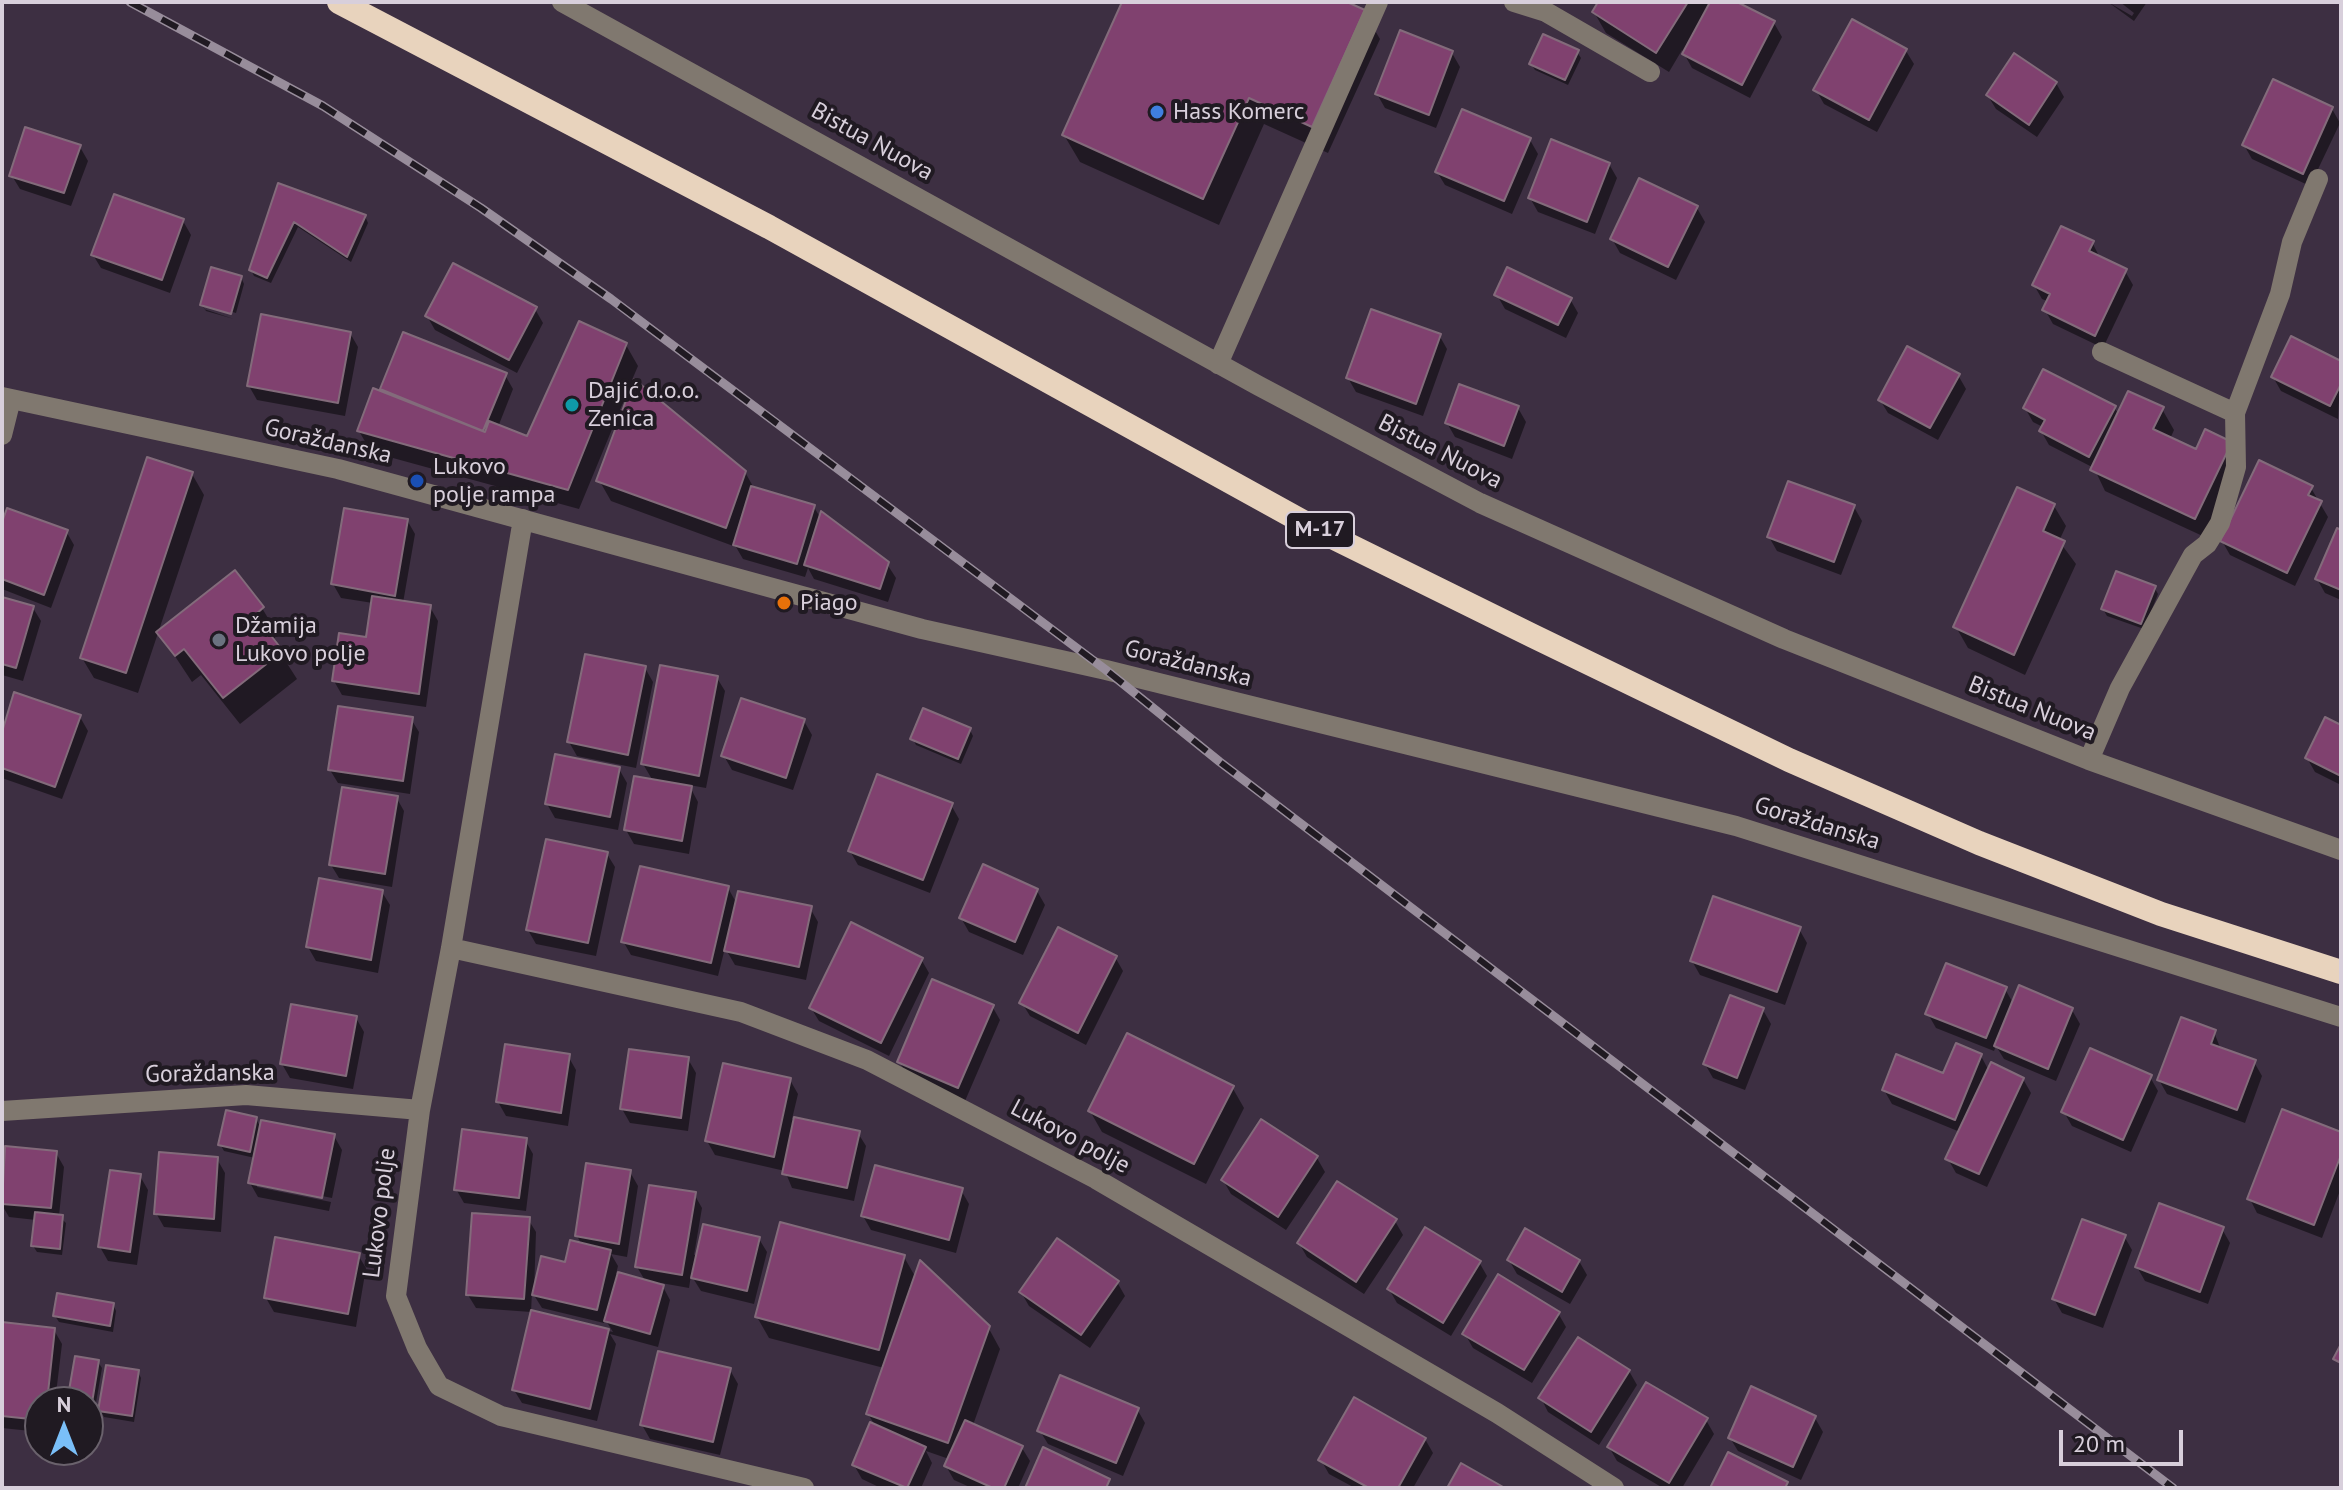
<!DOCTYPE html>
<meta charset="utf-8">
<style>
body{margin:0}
#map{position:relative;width:2343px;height:1490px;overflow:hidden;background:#3d2f42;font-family:"PT Sans",sans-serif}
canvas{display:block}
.frame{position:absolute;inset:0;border:4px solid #d8cfdb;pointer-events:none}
.north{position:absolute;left:24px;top:1386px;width:80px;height:80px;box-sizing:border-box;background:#201a22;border:2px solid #6a626c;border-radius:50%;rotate:0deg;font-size:22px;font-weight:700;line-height:32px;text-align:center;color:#d8cfdb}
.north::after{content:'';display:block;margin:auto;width:28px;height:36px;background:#7abff8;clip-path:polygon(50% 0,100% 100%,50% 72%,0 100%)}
.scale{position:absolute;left:2059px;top:1430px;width:124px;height:36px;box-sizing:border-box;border:4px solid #d8cfdb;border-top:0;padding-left:10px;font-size:24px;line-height:28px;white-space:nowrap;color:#d8cfdb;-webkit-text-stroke:6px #201a22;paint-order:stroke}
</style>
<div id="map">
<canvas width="2343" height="1490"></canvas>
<div class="frame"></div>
<div class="north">N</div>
<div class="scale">20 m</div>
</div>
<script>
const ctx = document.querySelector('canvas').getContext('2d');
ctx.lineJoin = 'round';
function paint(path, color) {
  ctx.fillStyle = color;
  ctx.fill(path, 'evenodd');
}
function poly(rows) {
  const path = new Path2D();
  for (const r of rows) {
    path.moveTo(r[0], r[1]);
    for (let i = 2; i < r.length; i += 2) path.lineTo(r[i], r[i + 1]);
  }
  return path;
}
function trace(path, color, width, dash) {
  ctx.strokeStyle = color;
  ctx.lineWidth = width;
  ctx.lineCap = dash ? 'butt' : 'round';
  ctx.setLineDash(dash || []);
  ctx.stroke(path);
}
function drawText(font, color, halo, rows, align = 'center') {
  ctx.font = font + ' "PT Sans",sans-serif';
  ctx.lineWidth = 8;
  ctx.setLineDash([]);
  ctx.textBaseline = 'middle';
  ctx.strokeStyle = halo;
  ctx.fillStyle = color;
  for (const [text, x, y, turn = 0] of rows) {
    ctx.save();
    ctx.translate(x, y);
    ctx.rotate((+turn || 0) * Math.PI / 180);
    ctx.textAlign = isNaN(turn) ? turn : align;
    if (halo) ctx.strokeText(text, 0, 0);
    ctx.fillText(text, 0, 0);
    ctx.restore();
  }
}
const shadow = poly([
 [1125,2,1342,2,1364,12,1380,39,1328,153,1264,124,1219,225,1080,162,1064,135],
 [1601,2,1733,2,1774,23,1782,37,1750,98,1692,68,1682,50,1669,72,1606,33,1594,12],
 [2108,2,2132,16,2134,13,2120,2,2147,2,2134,21],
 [1906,51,1914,64,1877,132,1824,104,1816,90],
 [1577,52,1581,58,1568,85,1535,70,1531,64],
 [1452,53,1460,67,1436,128,1385,108,1377,94],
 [2056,83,2064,97,2037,137,1996,109,1988,96],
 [2332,109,2340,123,2310,186,2252,159,2244,145],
 [1530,140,1538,154,1512,214,1445,185,1437,172],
 [80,147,88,161,71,206,20,189,12,176],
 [1609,164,1617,178,1595,234,1538,212,1530,198],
 [279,185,365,216,368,223,351,262,298,227,271,283,254,276,251,270],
 [1697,208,1705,222,1676,280,1620,253,1612,239],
 [183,221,191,235,170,293,101,268,93,255],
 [2092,242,2100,258,2125,271,2133,285,2103,348,2053,324,2045,310,2049,302,2042,299,2034,285],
 [241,277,244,284,236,313,204,304,204,309,234,319,206,311,202,305],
 [1497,295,1570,299,1578,313,1566,338,1505,309],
 [535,309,543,323,517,373,435,330,427,316],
 [350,333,358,347,345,416,257,400,249,386],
 [1439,335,1447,349,1423,416,1356,392,1348,378],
 [626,345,638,366,632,380,745,472,755,490,814,507,821,519,887,564,896,578,888,602,814,579,808,568,805,577,743,559,736,547,611,501,599,480,630,395,627,393,579,509,371,452,359,431,386,396,382,389,505,375,513,389,498,427,528,438],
 [2341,363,2338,419,2281,391,2273,377],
 [1958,375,1966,389,1938,440,1888,413,1880,400],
 [2114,407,2119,415,2162,409,2174,430,2170,439,2197,452,2206,432,2242,464,2207,538,2105,491,2094,468,2049,445,2041,431,2043,427,2033,422,2025,408],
 [1518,408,1526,422,1512,459,1455,437,1447,423],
 [192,474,204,495,138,693,94,678,82,658],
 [2311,488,2328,517,2295,586,2230,555,2222,541],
 [2054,506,2066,526,2059,541,2076,564,2025,675,1968,648,1956,627],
 [1854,507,1862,521,1841,575,1777,551,1769,537],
 [407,520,415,534,403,603,430,607,438,621,426,707,342,695,334,681,368,639,373,603,341,598,333,584],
 [2,528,66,531,74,545,51,608,2,589],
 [2341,532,2341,600,2325,593,2317,579],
 [2154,587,2158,594,2144,629,2107,616,2103,609],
 [2,599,33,608,41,621,23,681,2,675],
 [262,608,278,635,272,640,297,679,240,724,201,675,192,682,159,632],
 [645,668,653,682,636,768,577,756,569,742],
 [717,678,725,691,706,788,689,785,698,802,689,854,634,844,626,830,653,781,643,764],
 [80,717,88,731,62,799,2,778,2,739],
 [411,719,419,732,410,794,338,783,330,770],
 [804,721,812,735,793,790,732,770,724,756],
 [2341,727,2341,785,2315,772,2307,758],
 [970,730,973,736,961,764,916,745,913,739],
 [619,769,627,783,618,830,555,818,547,804],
 [396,797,404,811,392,887,339,878,331,865],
 [951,805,959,819,930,893,858,865,850,851],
 [607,854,615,867,596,956,536,944,528,930],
 [728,888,737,904,810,908,818,922,806,980,735,965,725,948,718,976,631,955,623,941],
 [1037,891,1045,905,1023,955,969,932,961,918],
 [382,892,390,905,378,973,316,961,308,947],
 [1799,929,1807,943,1785,1005,1700,975,1692,961],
 [1115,957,1123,971,1086,1045,1030,1016,1022,1003],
 [921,959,929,973,889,1056,819,1021,811,1008],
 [2005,989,2013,1003,2072,1010,2080,1024,2056,1081,2004,1059,1996,1046,1994,1051,1936,1028,1928,1014],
 [992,1006,1000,1020,965,1101,907,1075,899,1061],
 [1763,1010,1771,1024,1745,1090,1713,1078,1705,1064],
 [356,1018,364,1032,353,1089,290,1078,282,1064],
 [2214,1032,2221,1050,2254,1062,2262,1076,2245,1123,2167,1094,2159,1080],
 [568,1056,576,1070,568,1126,506,1116,498,1102],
 [1981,1056,1989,1071,2023,1079,2031,1093,1987,1187,1956,1173,1948,1159,1960,1132,1892,1104,1884,1090,1944,1076],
 [688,1059,696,1073,688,1131,630,1123,622,1109],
 [2150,1077,2158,1091,2131,1152,2072,1126,2064,1112],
 [790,1080,798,1094,792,1119,858,1133,866,1146,854,1201,792,1188,785,1171,715,1155,707,1141],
 [1232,1087,1244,1108,1206,1184,1102,1132,1090,1111],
 [256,1119,261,1128,334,1136,342,1150,332,1198,257,1183,257,1187,331,1202,329,1211,258,1197,250,1183,255,1158,224,1151,220,1144],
 [1261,1122,1317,1158,1325,1172,1286,1230,1231,1194,1223,1180],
 [2341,1134,2341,1188,2322,1238,2257,1213,2250,1199],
 [525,1140,533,1154,526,1211,464,1203,456,1189],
 [7,1148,56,1153,64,1167,59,1216,66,1223,62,1255,37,1252,33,1246,36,1220,9,1217,2,1205],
 [217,1159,225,1173,221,1232,164,1227,156,1213],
 [630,1172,638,1186,627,1257,611,1254,618,1266,616,1274,646,1282,637,1267,694,1194,702,1208,694,1255,759,1239,767,1252,754,1304,701,1291,691,1275,689,1288,661,1283,670,1300,658,1347,610,1334,616,1344,597,1421,522,1403,514,1390,533,1313,613,1332,605,1319,604,1323,542,1308,532,1292,531,1312,476,1308,468,1295,528,1219,536,1232,534,1292,582,1245,577,1236],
 [140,1176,148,1190,137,1265,108,1261,100,1247],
 [961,1190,969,1204,956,1253,871,1230,863,1216],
 [1395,1221,1403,1235,1364,1294,1307,1257,1299,1243],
 [2222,1229,2230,1243,2208,1304,2145,1281,2137,1267],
 [2124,1236,2132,1250,2103,1328,2062,1313,2054,1299],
 [358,1255,366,1268,356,1327,274,1312,266,1298],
 [904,1257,916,1278,988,1327,1000,1349,973,1425,1022,1448,1030,1461,1018,1488,972,1488,954,1480,946,1466,949,1459,926,1451,932,1463,921,1488,881,1488,862,1479,854,1465,876,1427,868,1414,884,1368,769,1338,757,1317],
 [1509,1260,1579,1261,1587,1275,1570,1304,1517,1274],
 [1479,1262,1487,1276,1451,1336,1397,1303,1389,1289],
 [1117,1282,1125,1296,1090,1348,1029,1306,1021,1292],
 [113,1304,116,1311,113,1332,59,1322,55,1316],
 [1558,1313,1566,1327,1532,1383,1473,1348,1465,1334],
 [2,1324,54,1330,62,1344,55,1402,40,1402,40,1432,2,1428],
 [98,1362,102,1368,92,1426,88,1426,88,1402,69,1402],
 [730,1370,738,1384,720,1455,650,1439,642,1425],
 [1629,1371,1637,1385,1599,1445,1548,1412,1541,1398],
 [138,1372,141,1378,134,1422,104,1417,100,1410],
 [1137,1409,1145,1423,1123,1476,1048,1444,1040,1431],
 [1815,1418,1823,1432,1801,1480,1738,1451,1730,1438],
 [1706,1420,1714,1434,1682,1488,1663,1488,1617,1461,1609,1447],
 [1425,1439,1433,1453,1413,1488,1355,1488,1329,1474,1321,1460]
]);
const building = poly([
 [1122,2,1347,2,1365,10,1312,127,1249,98,1203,199,1062,135,1122,2],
 [1598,2,1688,2,1656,53,1592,12,1598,2],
 [1710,2,1737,2,1775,21,1742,85,1682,54,1710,2],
 [1852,19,1907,49,1869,120,1813,90,1852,19],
 [1400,30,1453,51,1429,115,1375,94,1400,30],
 [1543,34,1579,50,1565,80,1529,64,1543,34],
 [2014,53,2057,82,2029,125,1986,95,2014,53],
 [2273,79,2333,107,2303,174,2242,145,2273,79],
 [1462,109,1531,138,1504,201,1435,172,1462,109],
 [25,127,81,145,64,193,9,176,25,127],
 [1551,139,1610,163,1587,222,1528,198,1551,139],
 [1639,178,1698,206,1668,267,1610,239,1639,178],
 [278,183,366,215,347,257,294,222,267,278,249,270,278,183],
 [114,194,184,219,162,280,91,255,114,194],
 [2061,226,2094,241,2089,251,2127,269,2095,336,2042,310,2050,294,2032,285,2061,226],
 [453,263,537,307,509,360,425,316,453,263],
 [211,267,242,276,231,314,200,305,211,267],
 [1507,267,1572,298,1558,325,1494,295,1507,267],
 [1371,309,1441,334,1416,404,1346,378,1371,309],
 [261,314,351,332,338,403,247,386,261,314],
 [579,321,627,343,568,490,357,431,373,388,485,432,489,421,527,436,579,321],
 [403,332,507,373,483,431,380,389,403,332],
 [2291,336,2341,361,2341,384,2330,406,2271,377,2291,336],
 [1907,346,1960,374,1930,428,1878,400,1907,346],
 [2043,369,2116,406,2089,457,2039,431,2045,420,2023,408,2043,369],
 [634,379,746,471,726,528,596,481,634,379],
 [1459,384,1519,406,1504,446,1445,423,1459,384],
 [2128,391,2164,407,2153,429,2196,449,2205,429,2232,442,2195,519,2090,470,2128,391],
 [147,457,193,472,126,673,80,658,147,457],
 [2259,460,2313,486,2308,495,2322,501,2287,573,2220,541,2259,460],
 [1788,481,1855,505,1834,562,1767,537,1788,481],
 [751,486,815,505,797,564,733,545,751,486],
 [2017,487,2055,504,2043,531,2065,541,2014,655,1953,627,2017,487],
 [7,508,68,530,44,595,2,579,2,522,7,508],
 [344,508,408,519,395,596,331,584,344,508],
 [821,511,889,562,880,589,804,565,821,511],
 [2337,528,2341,530,2341,590,2315,579,2337,528],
 [235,570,264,607,255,615,283,651,223,698,184,649,175,656,156,632,235,570],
 [2116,571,2156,586,2141,624,2101,609,2116,571],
 [372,596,431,605,419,694,332,681,339,633,366,637,372,596],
 [2,597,34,606,16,668,2,664,2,597],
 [585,654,646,666,628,755,567,742,585,654],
 [660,665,718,676,699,776,641,764,660,665],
 [14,692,81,715,55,787,2,768,2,732,14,692],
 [741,698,805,719,786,778,721,756,741,698],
 [338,706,413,717,403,781,328,770,338,706],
 [923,708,971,728,958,759,910,739,923,708],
 [2325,717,2341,725,2341,776,2305,758,2325,717],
 [555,754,620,767,610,817,545,804,555,754],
 [877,774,953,803,923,880,848,851,877,774],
 [634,776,692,786,682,841,624,830,634,776],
 [342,787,398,796,385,874,329,865,342,787],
 [546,839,608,852,588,943,526,930,546,839],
 [983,864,1038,889,1015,942,959,918,983,864],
 [640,866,729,886,711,963,621,942,640,866],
 [319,878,383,890,371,960,306,947,319,878],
 [738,891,812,906,799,967,724,951,738,891],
 [1713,896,1801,927,1777,992,1690,961,1713,896],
 [851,922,923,958,881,1043,809,1008,851,922],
 [1058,927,1117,956,1078,1033,1019,1003,1058,927],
 [1946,963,2007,987,1986,1038,1925,1014,1946,963],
 [932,979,994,1005,958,1088,897,1062,932,979],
 [2019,985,2073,1008,2048,1069,1994,1046,2019,985],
 [1730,995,1764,1008,1737,1078,1703,1064,1730,995],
 [291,1004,357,1016,346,1076,280,1064,291,1004],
 [2181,1017,2216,1030,2211,1044,2256,1060,2237,1110,2157,1080,2181,1017],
 [1127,1033,1234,1086,1194,1164,1088,1111,1127,1033],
 [1956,1043,1982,1054,1955,1120,1882,1090,1896,1054,1943,1073,1956,1043],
 [505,1044,570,1054,561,1113,496,1102,505,1044],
 [2090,1048,2152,1075,2123,1140,2061,1112,2090,1048],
 [629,1049,689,1057,681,1118,620,1109,629,1049],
 [1991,1062,2024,1078,1979,1174,1945,1159,1991,1062],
 [723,1063,791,1078,774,1157,705,1141,723,1063],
 [2282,1109,2341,1132,2341,1155,2314,1225,2247,1199,2282,1109],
 [226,1110,257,1117,250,1152,218,1145,226,1110],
 [794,1117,860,1131,847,1188,782,1174,794,1117],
 [1261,1119,1318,1156,1278,1217,1221,1180,1261,1119],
 [261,1120,335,1134,322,1198,248,1183,261,1120],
 [462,1129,527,1138,519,1198,454,1190,462,1129],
 [5,1146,57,1151,51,1208,2,1204,5,1146],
 [159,1152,218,1157,214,1219,154,1214,159,1152],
 [586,1163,631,1170,619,1244,575,1236,586,1163],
 [875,1165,963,1188,949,1240,861,1216,875,1165],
 [110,1170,141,1174,130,1252,98,1247,110,1170],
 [1337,1181,1397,1219,1356,1282,1297,1243,1337,1181],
 [649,1185,696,1192,682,1275,635,1267,649,1185],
 [2159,1203,2224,1227,2200,1292,2135,1267,2159,1203],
 [35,1212,63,1215,60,1249,31,1246,35,1212],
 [472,1213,530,1217,524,1299,466,1295,472,1213],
 [2082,1219,2126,1235,2095,1315,2052,1299,2082,1219],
 [780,1222,905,1255,879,1350,755,1317,780,1222],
 [703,1224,760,1237,747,1291,691,1278,703,1224],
 [1425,1227,1481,1261,1443,1323,1387,1289,1425,1227],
 [1525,1228,1580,1260,1562,1292,1507,1260,1525,1228],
 [275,1237,360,1253,348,1314,264,1298,275,1237],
 [1057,1238,1119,1281,1081,1335,1019,1292,1057,1238],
 [570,1240,611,1250,597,1310,532,1295,541,1256,565,1262,570,1240],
 [920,1260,990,1326,948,1443,866,1414,920,1260],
 [618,1272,664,1285,650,1334,604,1321,618,1272],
 [1498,1274,1560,1312,1524,1370,1462,1334,1498,1274],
 [57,1293,114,1303,110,1326,53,1316,57,1293],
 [531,1310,609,1329,590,1409,512,1390,531,1310],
 [2,1322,55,1328,47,1402,40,1402,40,1420,2,1416,2,1322],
 [1578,1337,1630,1370,1591,1432,1538,1398,1578,1337],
 [2341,1344,2341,1363,2333,1359,2341,1344],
 [658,1351,731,1368,713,1442,640,1425,658,1351],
 [75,1356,99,1360,89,1421,88,1402,67,1402,75,1356],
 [106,1365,139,1370,132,1416,98,1411,106,1365],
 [1060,1375,1139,1408,1116,1463,1037,1431,1060,1375],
 [1646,1382,1708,1418,1669,1483,1607,1447,1646,1382],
 [1751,1386,1816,1416,1793,1467,1728,1438,1751,1386],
 [1354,1397,1426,1438,1398,1488,1369,1488,1318,1460,1354,1397],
 [965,1420,1023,1446,1004,1488,993,1488,944,1466,965,1420],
 [870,1422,926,1447,907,1488,852,1465,870,1422],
 [1043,1447,1110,1479,1106,1488,1025,1488,1043,1447],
 [1728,1452,1788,1482,1785,1488,1710,1488,1728,1452],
 [1461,1463,1505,1488,1447,1488,1461,1463]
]);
const minor = poly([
 [562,2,1259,386,1480,503,1784,639,2089,760,2341,850],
 [1514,2,1546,12,1650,72],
 [2102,352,2235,413],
 [1218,364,1378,2],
 [2,397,338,469,922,629,1106,670,1736,826,2341,1017],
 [2,435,11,399],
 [523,519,451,948,420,1110,396,1296,417,1348,439,1386,501,1416,804,1488],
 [2089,760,2120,688,2193,555,2207,544,2220,523,2236,467,2235,413,2280,294,2292,242,2318,179],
 [451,948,741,1012,867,1060,1096,1179,1497,1413,1614,1488],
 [2,1111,246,1095,420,1110]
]);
const highway = poly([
 [339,2,769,227,1314,528,1533,636,1789,760,1979,843,2161,914,2341,972]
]);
const rail = poly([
 [130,2,323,106,481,208,611,299,1106,670,1220,762,2173,1488]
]);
const markers = [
 [1157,112,8,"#3f7fe0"],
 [572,405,8,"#0f9aa8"],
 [417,481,8,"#1a4fb4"],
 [784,603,8,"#e8710a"],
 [219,640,8,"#6b7280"]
];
const shields = [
 [1320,530,68]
];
const shieldNames = [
 ["M-17",1320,530]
];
const poiNames = [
 ["Hass Komerc",1173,112],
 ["Dajić d.o.o.",588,391],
 ["Zenica",588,419],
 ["Lukovo",433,467],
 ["polje rampa",433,495],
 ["Piago",800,603],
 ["Džamija",235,626],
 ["Lukovo polje",235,654]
];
const streetNames = [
 ["Bistua Nuova",872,142,29],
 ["Goraždanska",328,442,13],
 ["Bistua Nuova",1440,452,27],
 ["Goraždanska",1188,664,14],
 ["Bistua Nuova",2032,709,22],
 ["Goraždanska",1817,824,17],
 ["Goraždanska",210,1074,-1],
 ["Lukovo polje",1070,1137,28],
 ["Lukovo polje",380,1213,-83]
];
paint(shadow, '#0007');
paint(building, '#80416f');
trace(building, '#836b7b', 2);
trace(minor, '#80786f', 20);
trace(highway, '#e8d3bd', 24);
trace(rail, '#988d9b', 9);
trace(rail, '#201a22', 6, [18]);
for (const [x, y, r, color] of markers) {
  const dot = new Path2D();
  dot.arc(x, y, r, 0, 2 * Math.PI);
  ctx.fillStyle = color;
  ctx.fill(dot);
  trace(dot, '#201a22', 3);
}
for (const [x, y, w] of shields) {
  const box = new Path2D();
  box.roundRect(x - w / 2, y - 18, w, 36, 6);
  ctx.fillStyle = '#201a22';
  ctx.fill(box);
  trace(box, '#d8cfdb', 2);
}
drawText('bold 22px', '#d8cfdb', null, shieldNames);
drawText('24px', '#d8cfdb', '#201a22', poiNames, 'left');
drawText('24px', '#d8cfdb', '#201a22', streetNames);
</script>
